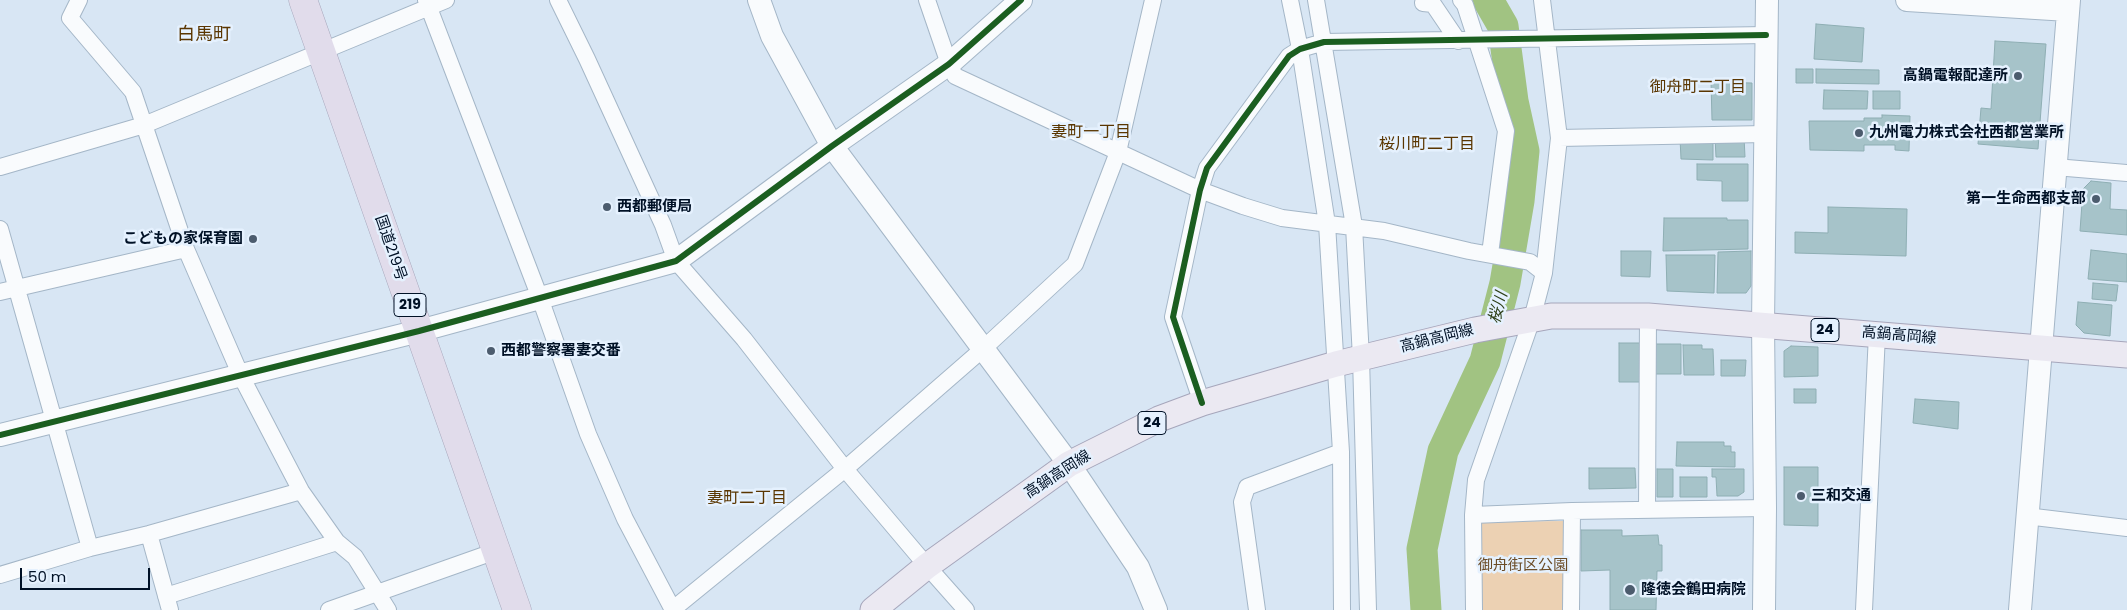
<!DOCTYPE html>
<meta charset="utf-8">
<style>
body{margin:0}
#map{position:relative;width:2127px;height:610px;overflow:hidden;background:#d8e6f4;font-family:Poppins,sans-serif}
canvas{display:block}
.scale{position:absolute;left:20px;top:568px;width:130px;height:22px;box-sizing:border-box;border:2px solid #001126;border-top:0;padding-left:6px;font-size:15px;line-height:18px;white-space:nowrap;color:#001126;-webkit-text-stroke:4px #e5f1fe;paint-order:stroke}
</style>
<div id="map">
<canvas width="2127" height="610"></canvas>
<div class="scale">50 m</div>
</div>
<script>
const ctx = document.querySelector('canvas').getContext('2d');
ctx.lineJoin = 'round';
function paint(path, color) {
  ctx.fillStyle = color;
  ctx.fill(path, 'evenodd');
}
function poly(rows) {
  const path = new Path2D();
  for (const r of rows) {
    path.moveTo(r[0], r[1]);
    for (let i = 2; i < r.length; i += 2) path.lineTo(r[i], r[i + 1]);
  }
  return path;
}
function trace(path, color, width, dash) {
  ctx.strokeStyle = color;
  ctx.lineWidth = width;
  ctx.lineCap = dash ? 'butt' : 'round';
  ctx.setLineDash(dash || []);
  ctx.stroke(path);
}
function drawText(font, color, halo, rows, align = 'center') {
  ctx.font = font + ' Poppins,"Noto Sans JP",sans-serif';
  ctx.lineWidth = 5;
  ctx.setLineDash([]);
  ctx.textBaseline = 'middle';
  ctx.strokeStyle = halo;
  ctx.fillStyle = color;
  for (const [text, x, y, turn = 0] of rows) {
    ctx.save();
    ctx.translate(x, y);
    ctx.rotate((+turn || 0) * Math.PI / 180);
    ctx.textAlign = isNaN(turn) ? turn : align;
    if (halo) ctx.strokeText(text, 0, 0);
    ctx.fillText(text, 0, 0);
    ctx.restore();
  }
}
const green = poly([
 [1563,521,1564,610,1482,610,1481,522]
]);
const river = poly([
 [1426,610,1422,549,1443,451,1485,361,1505,283,1519,201,1524,151,1513,101,1503,26,1488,0]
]);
const building = poly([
 [1816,24,1864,28,1862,62,1814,59,1816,24],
 [1995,41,2046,44,2038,149,1978,144,1981,108,1991,109,1995,41],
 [1796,69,1813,69,1813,83,1796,83,1796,69],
 [1816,69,1879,70,1879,84,1816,83,1816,69],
 [1711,82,1752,83,1752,120,1712,120,1711,82],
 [1824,90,1868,91,1867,109,1823,109,1824,90],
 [1873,91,1900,91,1900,109,1873,109,1873,91],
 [1882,115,1910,116,1909,151,1895,150,1895,145,1864,145,1864,151,1810,150,1809,121,1864,121,1864,118,1882,118,1882,115],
 [1715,137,1744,137,1745,157,1716,157,1715,137],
 [1680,138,1713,139,1713,160,1681,159,1680,138],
 [1697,164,1748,164,1748,201,1722,201,1722,181,1697,180,1697,164],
 [2091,181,2111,183,2110,209,2127,210,2127,235,2080,231,2083,189,2091,181],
 [1828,207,1907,209,1906,256,1795,253,1795,232,1828,233,1828,207],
 [1664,218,1727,218,1727,220,1748,220,1748,249,1663,251,1664,218],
 [2091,250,2127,254,2127,282,2088,279,2091,250],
 [1621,251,1651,251,1650,277,1621,276,1621,251],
 [1751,251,1751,286,1746,293,1717,293,1718,252,1751,251],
 [1666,255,1715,255,1714,293,1667,291,1666,255],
 [2093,283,2118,285,2116,301,2092,299,2093,283],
 [2078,302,2112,305,2110,336,2084,333,2076,325,2078,302],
 [1619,343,1641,343,1640,382,1619,382,1619,343],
 [1656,344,1681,344,1681,374,1655,374,1656,344],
 [1683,345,1702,345,1702,349,1713,349,1714,375,1684,375,1683,345],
 [1791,346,1818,347,1818,376,1784,377,1784,351,1791,346],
 [1721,360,1746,360,1745,376,1721,376,1721,360],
 [1794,389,1816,389,1816,403,1794,403,1794,389],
 [1915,399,1959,402,1958,429,1913,423,1915,399],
 [1677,442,1724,442,1724,446,1731,446,1731,452,1735,452,1735,467,1676,466,1677,442],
 [1784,467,1818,467,1818,526,1784,525,1784,467],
 [1589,468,1635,468,1636,488,1589,489,1589,468],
 [1657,469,1673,469,1673,497,1657,497,1657,469],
 [1712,469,1744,469,1744,492,1738,496,1717,496,1716,477,1712,477,1712,469],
 [1680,477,1707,477,1707,497,1680,497,1680,477],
 [1581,530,1622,530,1622,536,1658,535,1659,545,1662,545,1662,571,1657,571,1656,610,1610,610,1610,570,1581,571,1581,530]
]);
const street = poly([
 [79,0,70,18,133,92,186,249,241,376,301,491,337,542,355,557,388,610],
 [426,0,540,298,588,434,625,519,673,610],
 [558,0,587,59,663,225,676,261,744,339,845,469,927,566,966,610],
 [927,0,949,64,955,76,1200,190,1243,206,1282,218,1384,231,1469,251,1530,262,1544,273],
 [1290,0,1300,49,1327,224,1341,452,1342,610],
 [1316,0,1354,226,1361,358,1368,610],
 [1461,0,1465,5,1506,131,1490,254],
 [1423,3,1433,4,1458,41],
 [1559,138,1765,134],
 [0,167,144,125,446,0],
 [2055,167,2127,173],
 [0,229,90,548],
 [0,292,186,249],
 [1202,403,1173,317,1200,190,1207,168,1289,56,1300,49,1324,42,1766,35],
 [1647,510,1648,316],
 [1473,515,1572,511,1765,508],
 [2026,516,2127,528],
 [149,534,170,610],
 [0,575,90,548,149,534,301,491],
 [166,596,337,542],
 [329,610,496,551],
 [672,610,845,469,984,348,1075,264,1118,152,1153,0],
 [1257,610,1242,502,1247,487,1341,452],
 [1474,610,1473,515,1476,480,1532,319,1544,273,1559,138,1542,0],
 [1571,610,1572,511],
 [1864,610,1877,334]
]);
const secondary = poly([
 [759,0,772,36,832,146,1069,464,1138,567,1156,610],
 [1907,0,2068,10],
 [0,435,419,331,676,261,832,146,949,64,1021,0],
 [1764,610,1765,508,1763,324,1767,0],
 [2020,610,2069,0]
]);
const primary = poly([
 [873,610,927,566,1069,464,1159,419,1202,403,1336,364,1475,330,1551,316,1648,316,2127,355]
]);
const highway = poly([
 [303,0,517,610]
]);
const cycleway = poly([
 [1202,403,1173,317,1200,190,1207,168,1289,56,1300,49,1324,42,1766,35],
 [0,435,419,331,676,261,832,146,949,64,1021,0]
]);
const markers = [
 [2018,76,5,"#4c5c6e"],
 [1859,133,5,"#4c5c6e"],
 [2096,199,5,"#4c5c6e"],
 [607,207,5,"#4c5c6e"],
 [253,239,5,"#4c5c6e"],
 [491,351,5,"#4c5c6e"],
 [1801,496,5,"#4c5c6e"],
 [1630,590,6,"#4c5c6e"]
];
const shields = [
 [410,305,32],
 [1825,330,28],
 [1152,423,28]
];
const shieldNames = [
 ["219",410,305],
 ["24",1825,330],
 ["24",1152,423]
];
const poiNames = [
 ["高鍋電報配達所",2008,76,"right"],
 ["九州電力株式会社西都営業所",1869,133],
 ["第一生命西都支部",2086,199,"right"],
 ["西都郵便局",617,207],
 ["こどもの家保育園",243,239,"right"],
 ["西都警察署妻交番",501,351],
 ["三和交通",1811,496],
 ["隆徳会鶴田病院",1641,590]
];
const streetNames = [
 ["国道219号",390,248,71],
 ["高鍋高岡線",1899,336,5],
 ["高鍋高岡線",1437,339,-14],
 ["高鍋高岡線",1058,475,-33]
];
const parkNames = [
 ["御舟街区公園",1523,566]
];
const neighbourhoodNames = [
 ["御舟町二丁目",1698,88],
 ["妻町一丁目",1091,133],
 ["桜川町二丁目",1427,145],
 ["妻町二丁目",747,499]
];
const waterNames = [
 ["桜川",1499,308,-76]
];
const quarterNames = [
 ["白馬町",204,35]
];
paint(green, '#ecd1b3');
trace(river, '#a1c382', 31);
paint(building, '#a6c3c9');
trace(building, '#8eaeb3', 1);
trace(street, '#a4b6c7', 18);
trace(secondary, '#a4b6c7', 24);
trace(primary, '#a6a6bb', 27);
trace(highway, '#a6a6bb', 29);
trace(street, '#f9fbfd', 16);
trace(secondary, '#f9fbfd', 22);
trace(primary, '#ebe9f2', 25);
trace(highway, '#e1dceb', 28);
trace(cycleway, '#1b5e20', 6);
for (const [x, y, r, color] of markers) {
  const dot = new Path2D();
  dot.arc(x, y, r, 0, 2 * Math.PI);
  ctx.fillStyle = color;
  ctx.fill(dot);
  trace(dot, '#e5f1fe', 2);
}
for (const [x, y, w] of shields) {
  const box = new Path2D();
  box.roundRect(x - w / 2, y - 11.5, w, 23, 4);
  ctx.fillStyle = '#e5f1fe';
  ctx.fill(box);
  trace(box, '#001126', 1);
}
drawText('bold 14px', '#001126', null, shieldNames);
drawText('bold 15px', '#001126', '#e5f1fe', poiNames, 'left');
drawText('15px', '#001126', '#e5f1fe', streetNames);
drawText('15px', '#6b4c27', '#e5f1fe', parkNames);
drawText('16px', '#5a3601', '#e5f1fe', neighbourhoodNames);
drawText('italic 16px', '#2e4018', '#e5f1fe', waterNames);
drawText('18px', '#5a3601', '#e5f1fe', quarterNames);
</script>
